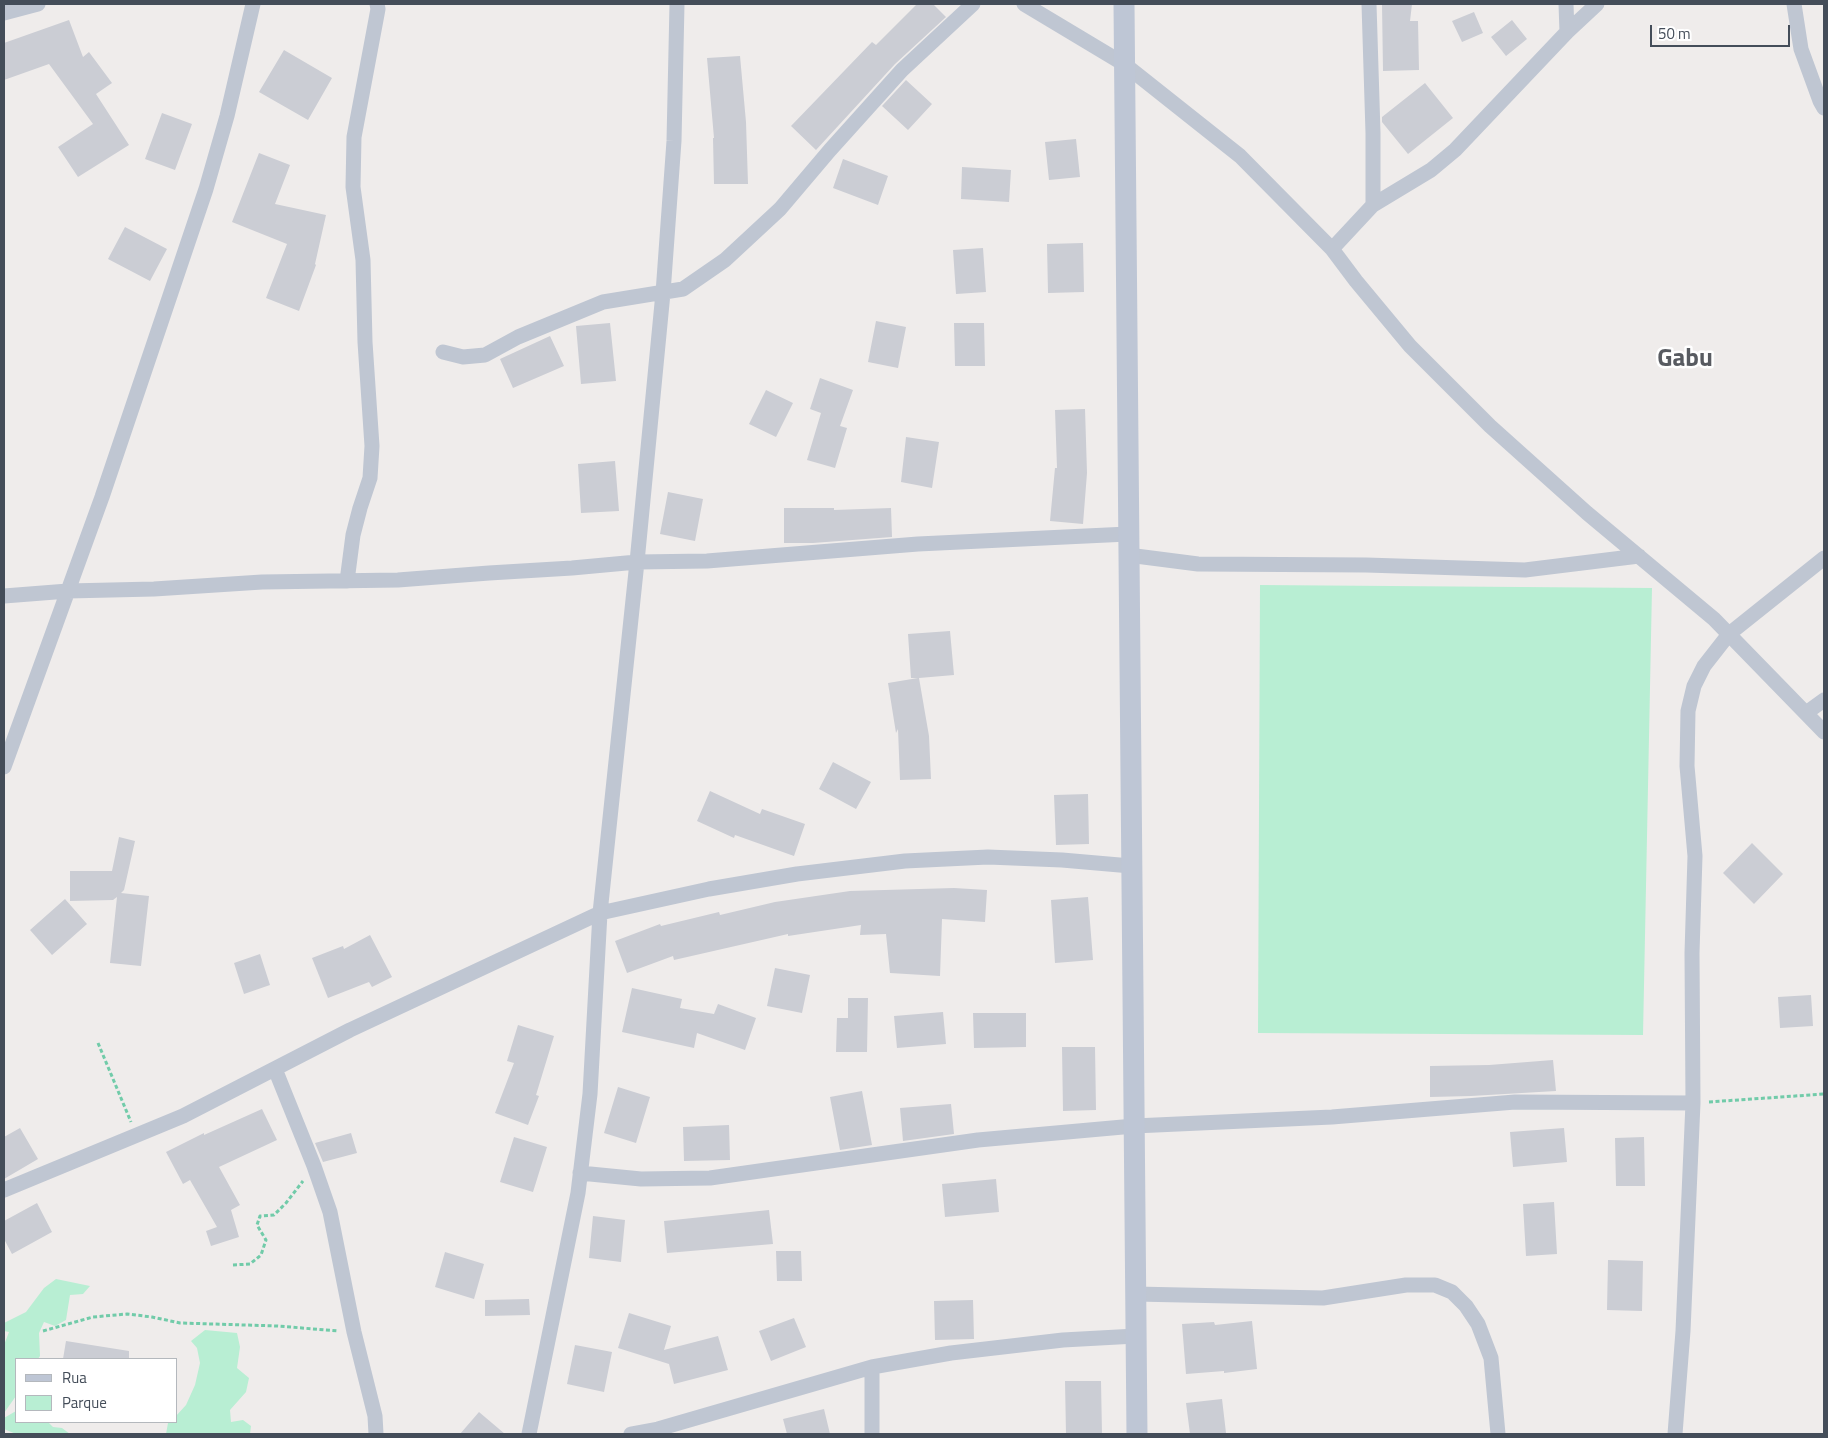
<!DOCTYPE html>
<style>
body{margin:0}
#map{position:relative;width:1828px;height:1438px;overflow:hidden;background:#efeceb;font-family:"Titillium Web",sans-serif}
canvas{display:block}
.frame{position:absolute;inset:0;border:5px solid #444d59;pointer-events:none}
.legend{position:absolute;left:15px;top:1358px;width:162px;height:65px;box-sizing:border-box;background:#fff;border:1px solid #b4b8bd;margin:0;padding:6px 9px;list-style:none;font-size:15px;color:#444d59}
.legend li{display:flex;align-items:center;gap:10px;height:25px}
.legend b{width:25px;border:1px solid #b4b8bd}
.scale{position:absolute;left:1650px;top:25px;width:140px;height:22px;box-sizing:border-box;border:2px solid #444d59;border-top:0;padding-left:6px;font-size:15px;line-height:18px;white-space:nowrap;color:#444d59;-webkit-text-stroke:4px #fff;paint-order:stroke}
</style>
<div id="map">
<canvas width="1828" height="1438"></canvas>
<div class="frame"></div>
<ul class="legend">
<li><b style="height:6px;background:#bec6d5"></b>Rua</li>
<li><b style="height:14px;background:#b8eed3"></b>Parque</li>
</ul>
<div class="scale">50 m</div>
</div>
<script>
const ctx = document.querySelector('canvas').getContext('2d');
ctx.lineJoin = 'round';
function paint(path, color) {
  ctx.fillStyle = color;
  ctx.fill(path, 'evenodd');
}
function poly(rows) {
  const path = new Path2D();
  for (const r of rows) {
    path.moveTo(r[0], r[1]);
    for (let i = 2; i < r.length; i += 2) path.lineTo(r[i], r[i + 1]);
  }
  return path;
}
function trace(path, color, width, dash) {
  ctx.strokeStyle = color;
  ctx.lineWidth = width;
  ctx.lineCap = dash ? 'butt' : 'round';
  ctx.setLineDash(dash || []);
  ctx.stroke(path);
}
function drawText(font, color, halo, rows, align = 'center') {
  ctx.font = font + ' "Titillium Web",sans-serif';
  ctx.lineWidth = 5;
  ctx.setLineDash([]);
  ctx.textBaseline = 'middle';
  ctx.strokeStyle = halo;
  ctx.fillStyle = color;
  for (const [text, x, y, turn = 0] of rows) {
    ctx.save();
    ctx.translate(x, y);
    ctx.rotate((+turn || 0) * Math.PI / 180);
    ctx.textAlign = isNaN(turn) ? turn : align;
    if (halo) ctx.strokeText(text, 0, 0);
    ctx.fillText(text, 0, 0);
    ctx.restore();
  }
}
const green = poly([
 [1260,585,1652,588,1643,1035,1258,1033],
 [56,1279,90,1286,83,1294,70,1295,66,1320,55,1326,44,1322,39,1333,40,1356,38,1359,16,1359,16,1396,4,1413,4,1345,9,1332,4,1331,4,1323,26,1312,44,1288],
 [205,1330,237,1333,240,1347,237,1368,249,1378,246,1392,230,1410,231,1422,243,1420,251,1426,250,1434,166,1434,168,1423,176,1422,176,1416,186,1405,195,1385,200,1363,197,1348,191,1341],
 [16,1411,16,1422,48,1422,53,1427,62,1428,70,1434,16,1434,4,1429,4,1418]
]);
const building = poly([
 [917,4,933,4,946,17,895,64,816,150,791,126,872,42,876,45],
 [1382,4,1412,4,1410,21,1418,21,1419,70,1383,71],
 [1474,12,1483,33,1462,42,1452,21],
 [69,20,83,57,89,52,112,83,96,94,129,145,78,177,58,147,93,124,49,64,4,80,4,43],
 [1512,20,1527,39,1506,56,1491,37],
 [284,50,332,78,308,120,259,92],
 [740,56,746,122,748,184,714,184,713,138,714,138,707,58],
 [906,80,932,104,908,130,882,106],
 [1425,83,1453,118,1408,154,1382,122,1382,117],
 [162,113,192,124,175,170,145,159],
 [1076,139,1080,177,1049,180,1045,142],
 [259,153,290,165,275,204,326,215,315,264,316,265,299,311,266,298,287,244,232,222],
 [843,159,888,176,878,205,833,188],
 [962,167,1011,170,1009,202,961,199],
 [125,227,167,249,150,281,108,259],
 [1083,243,1084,292,1048,293,1047,244],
 [983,248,986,292,956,294,953,250],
 [876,321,906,327,898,368,868,362],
 [610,323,616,381,581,384,576,326],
 [954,323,984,323,985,366,955,366],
 [550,336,564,366,513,388,500,359],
 [820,378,853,390,840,426,847,428,835,468,807,460,821,413,810,409],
 [766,390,793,403,776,437,749,424],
 [1085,409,1087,473,1083,524,1050,521,1055,468,1057,468,1055,410],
 [906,437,939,442,932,488,901,482],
 [615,461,619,511,581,513,578,464],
 [668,492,703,499,695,541,660,534],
 [784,508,834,508,834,510,891,508,892,537,813,543,784,543],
 [950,631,954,675,919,678,929,736,931,779,900,780,898,729,896,733,888,683,918,678,911,678,908,634],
 [833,762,871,782,856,809,819,789],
 [710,791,760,814,762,809,805,824,794,856,735,835,734,838,697,821],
 [1088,794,1089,844,1056,845,1054,795],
 [119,837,135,841,124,890,121,893,149,896,141,966,110,963,117,897,113,900,70,901,70,871,112,871],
 [1752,843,1783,874,1754,904,1723,873],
 [954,888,987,890,985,922,942,919,940,976,890,973,886,934,860,935,861,925,788,936,788,934,674,960,673,956,627,973,615,941,660,924,661,926,719,912,720,915,775,902,850,891],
 [1088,897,1093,960,1055,963,1051,900],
 [65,899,87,924,52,955,30,930],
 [370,935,392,977,372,987,369,982,328,998,312,958,343,946,344,949],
 [260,954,270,985,244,994,234,963],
 [775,968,810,975,802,1013,767,1006],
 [632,988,682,999,680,1008,714,1014,718,1004,756,1018,745,1050,697,1033,694,1048,622,1032],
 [1811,995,1813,1026,1780,1028,1778,997],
 [848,998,868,998,867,1052,836,1052,837,1018,848,1018],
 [943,1012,946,1044,897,1048,894,1016],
 [973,1013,1026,1013,1026,1047,974,1048],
 [518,1025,554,1036,536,1095,539,1096,528,1125,495,1113,514,1063,507,1061],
 [1062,1047,1095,1047,1096,1110,1063,1111],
 [1553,1060,1556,1091,1471,1096,1430,1097,1430,1066,1489,1065],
 [618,1087,650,1097,636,1143,604,1133],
 [862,1091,872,1145,840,1150,830,1097],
 [951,1104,954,1134,903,1141,900,1108],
 [262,1109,277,1140,219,1167,240,1205,231,1210,239,1237,211,1246,206,1231,217,1227,190,1180,183,1184,166,1152,204,1133,204,1135],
 [729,1125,730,1160,684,1161,683,1127],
 [20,1128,38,1159,4,1179,4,1137],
 [1564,1128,1567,1162,1513,1167,1510,1132],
 [351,1133,357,1153,323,1162,315,1143],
 [514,1137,547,1147,533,1192,500,1182],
 [1644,1137,1645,1186,1616,1186,1615,1138],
 [996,1179,999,1212,945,1217,942,1184],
 [1554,1202,1557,1254,1526,1256,1523,1204],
 [37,1203,52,1232,12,1254,4,1239,4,1221],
 [769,1210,773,1244,667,1253,664,1221],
 [593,1216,625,1220,621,1262,589,1258],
 [776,1251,801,1251,802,1281,777,1281],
 [445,1252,484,1264,474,1299,435,1287],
 [1608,1260,1643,1261,1642,1311,1607,1310],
 [529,1299,530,1315,485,1316,485,1300],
 [973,1300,974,1339,935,1340,934,1301],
 [629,1313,671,1326,664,1350,718,1336,728,1370,674,1384,669,1364,618,1348],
 [794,1318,806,1347,771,1361,759,1331],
 [1252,1321,1257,1369,1224,1373,1224,1371,1186,1374,1182,1324,1214,1322,1215,1325],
 [66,1341,129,1351,129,1359,63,1359],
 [575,1345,612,1352,604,1392,567,1384],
 [1065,1381,1101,1381,1102,1434,1066,1434],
 [1222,1399,1226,1433,1190,1434,1186,1403],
 [824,1409,830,1434,787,1434,783,1419],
 [479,1412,505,1434,460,1434]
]);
const path = poly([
 [98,1043,131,1122],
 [1709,1102,1824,1094],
 [233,1265,250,1264,261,1255,266,1240,257,1225,260,1216,274,1215,286,1203,303,1181],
 [43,1331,93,1317,127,1314,152,1317,180,1323,278,1326,338,1331]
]);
const minor = poly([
 [1024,4,1124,64,1240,156,1332,249,1356,281,1410,346,1490,426,1587,513,1714,619,1824,732],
 [1369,4,1373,133,1373,205],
 [1566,4,1567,32],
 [1794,4,1801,49,1820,101,1824,108],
 [4,13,38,4],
 [1332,249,1373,205,1431,170,1455,150,1567,32,1597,4],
 [443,352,463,357,485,355,518,337,603,302,683,289,725,260,780,209,830,150,902,70,973,4],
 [1128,555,1198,564,1366,565,1525,570,1639,556],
 [347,581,353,535,360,508,370,478,372,446,365,342,363,260,353,187,354,137,378,9,377,4],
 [4,596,68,591,154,589,262,582,398,580,489,573,572,568,637,562,707,561,918,544,1128,534],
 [1806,713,1824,700],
 [4,767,102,497,206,189,227,116,253,4],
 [275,1069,314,1166,330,1212,354,1332,375,1416,376,1434],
 [580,1173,641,1179,710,1178,978,1140,1134,1126,1332,1117,1515,1102,1693,1103],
 [4,1190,183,1116,350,1030,600,913,709,889,797,874,905,861,988,857,1062,860,1131,866],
 [1135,1294,1323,1298,1406,1285,1435,1285,1452,1292,1466,1306,1478,1324,1491,1358,1498,1434],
 [872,1367,872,1434],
 [529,1434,578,1193,590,1094,600,913,637,562,663,293,674,141,677,4],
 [631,1434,658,1429,872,1367,951,1353,1063,1340,1136,1336],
 [1675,1434,1683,1331,1693,1103,1692,953,1695,856,1687,766,1688,711,1694,686,1704,666,1729,634,1824,558]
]);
const secondary = poly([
 [1124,4,1137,1434]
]);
const townNames = [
 ["Gabu",1685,360]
];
paint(green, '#b8eed3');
paint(building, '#cbcdd4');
trace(path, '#71cba9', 3, [4, 2.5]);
trace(minor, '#bfc6d2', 15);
trace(secondary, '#bec6d5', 21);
drawText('bold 25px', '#585b61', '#fff', townNames);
</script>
